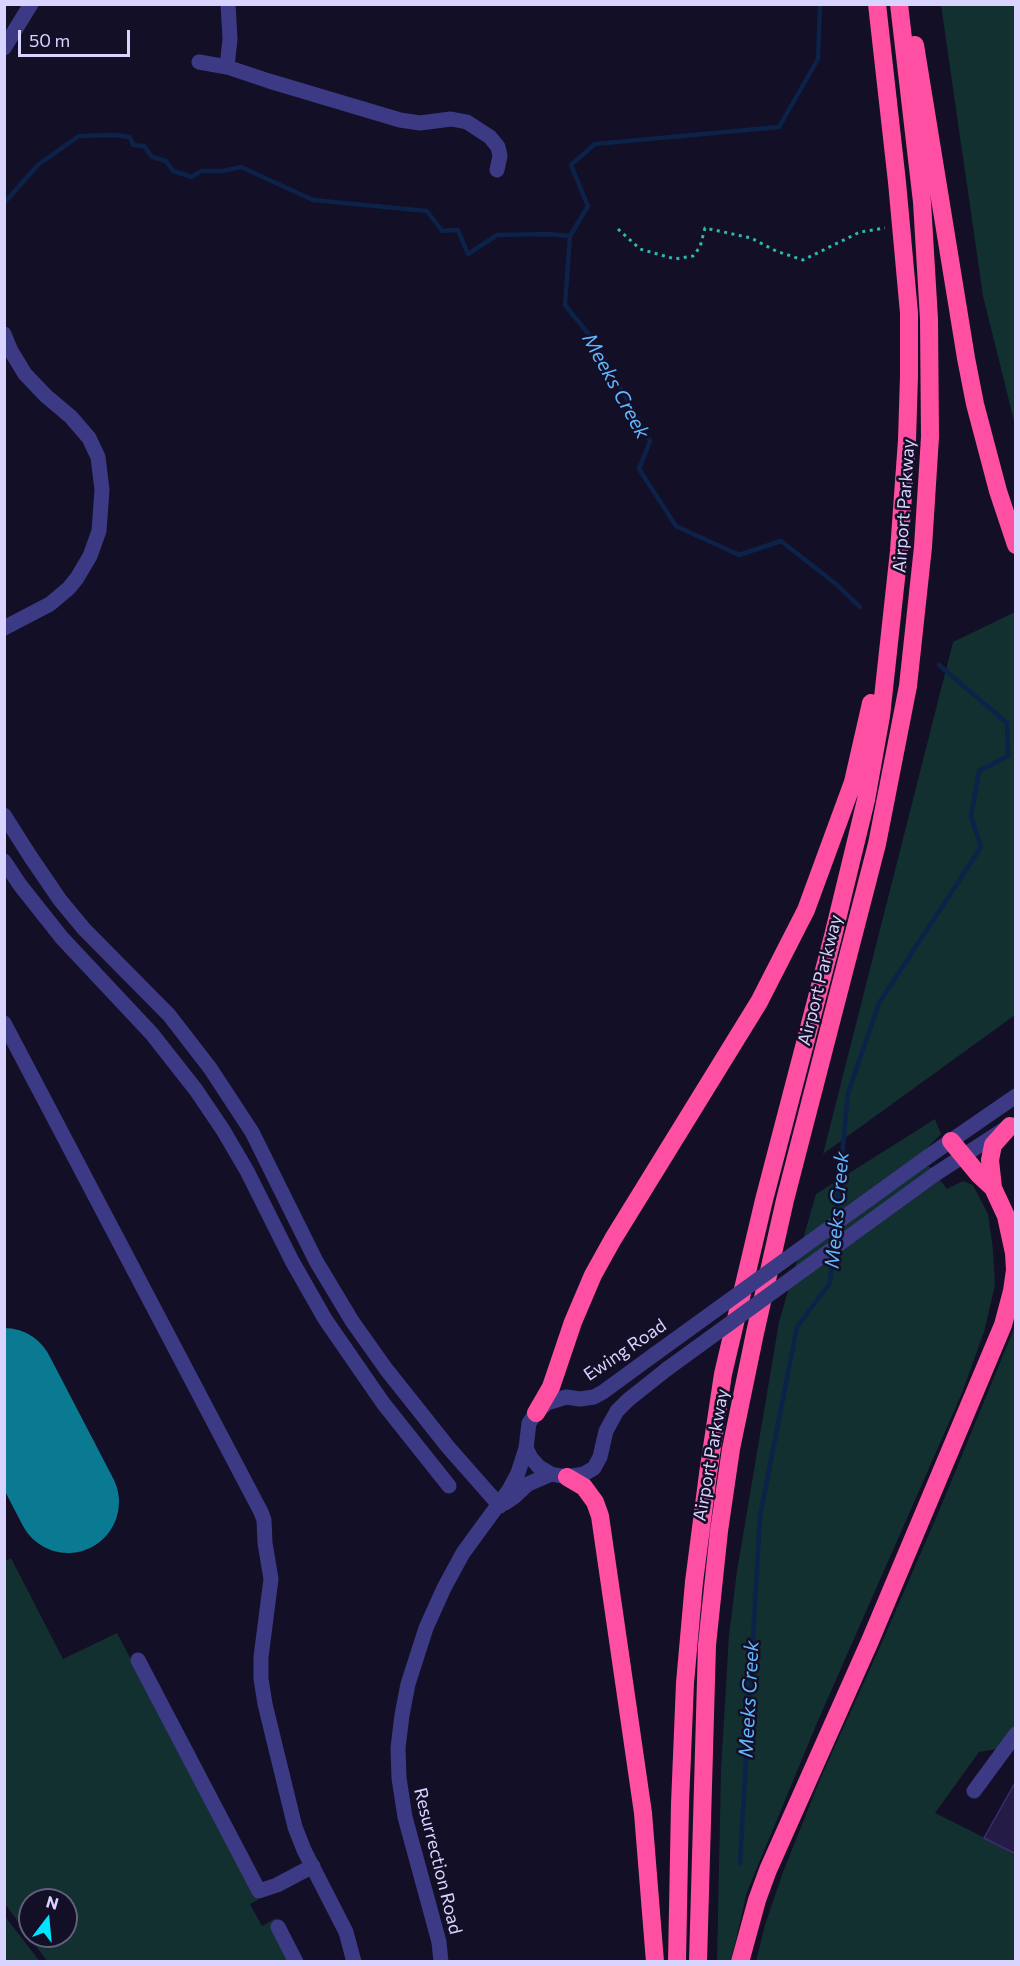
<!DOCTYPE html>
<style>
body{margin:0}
#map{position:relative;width:1020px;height:1966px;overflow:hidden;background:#130f26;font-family:Commissioner,sans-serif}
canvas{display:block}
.frame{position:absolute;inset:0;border:6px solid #d9d4ff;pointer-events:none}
.north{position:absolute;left:18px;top:1888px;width:60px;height:60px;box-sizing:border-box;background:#130f26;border:2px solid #625e7d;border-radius:50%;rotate:16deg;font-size:16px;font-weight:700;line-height:24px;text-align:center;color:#d9d4ff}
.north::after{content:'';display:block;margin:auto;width:21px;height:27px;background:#00e5ff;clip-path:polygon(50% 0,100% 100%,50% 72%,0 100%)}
.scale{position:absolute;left:18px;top:30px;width:112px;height:27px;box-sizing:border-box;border:3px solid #d9d4ff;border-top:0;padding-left:8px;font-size:18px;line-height:21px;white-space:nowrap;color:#d9d4ff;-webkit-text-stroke:4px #130f26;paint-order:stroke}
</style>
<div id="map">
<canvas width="1020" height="1966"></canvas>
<div class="frame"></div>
<div class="north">N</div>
<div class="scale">50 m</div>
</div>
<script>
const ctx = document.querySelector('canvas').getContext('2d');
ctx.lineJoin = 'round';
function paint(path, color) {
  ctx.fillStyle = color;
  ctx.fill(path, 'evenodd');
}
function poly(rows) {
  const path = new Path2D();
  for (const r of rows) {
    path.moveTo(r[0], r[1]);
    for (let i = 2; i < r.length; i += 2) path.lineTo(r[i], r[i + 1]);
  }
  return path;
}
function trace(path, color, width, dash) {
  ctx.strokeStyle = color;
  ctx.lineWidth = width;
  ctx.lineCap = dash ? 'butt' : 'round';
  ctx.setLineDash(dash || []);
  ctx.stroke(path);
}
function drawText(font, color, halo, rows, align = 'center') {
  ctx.font = font + ' Commissioner,sans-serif';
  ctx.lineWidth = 5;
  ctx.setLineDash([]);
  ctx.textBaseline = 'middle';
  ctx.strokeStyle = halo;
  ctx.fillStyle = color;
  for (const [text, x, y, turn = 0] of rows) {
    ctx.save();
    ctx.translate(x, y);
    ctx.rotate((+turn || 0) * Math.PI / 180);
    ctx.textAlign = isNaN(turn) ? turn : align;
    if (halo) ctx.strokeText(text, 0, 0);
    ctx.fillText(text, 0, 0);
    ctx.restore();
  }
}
const green = poly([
 [941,5,1015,5,1015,425,983,296],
 [1015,612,1015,1015,823,1154,953,642],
 [935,1119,941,1134,920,1155,947,1189,963,1181,973,1185,988,1214,993,1250,995,1285,984,1332,962,1393,817,1723,747,1892,731,1961,717,1962,721,1770,729,1635,737,1571,779,1322,816,1194],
 [1015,1326,1015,1746,979,1752,935,1813,1015,1853,1015,1961,756,1962,765,1925,783,1872,821,1777,879,1649,939,1511],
 [11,1558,63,1659,117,1633,258,1900,250,1904,262,1926,276,1918,280,1924,291,1961,47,1961,5,1904,4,1562],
 [30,1900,66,1900,66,1936,30,1936],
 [4,1915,38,1959,40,1961,5,1961]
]);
const stream = poly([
 [820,4,818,59,779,127,595,144,571,165,588,206,570,236,565,305,595,342,650,441,639,469,676,526,739,555,781,541,836,584,860,607],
 [4,203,39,164,79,136,114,135,130,137,133,145,144,146,152,157,166,161,173,171,192,177,201,171,223,171,241,167,313,200,427,211,442,231,458,230,468,254,497,235,549,234,570,236],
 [836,1220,848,1093,879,1003,981,847,971,816,979,771,1008,756,1007,723,939,665],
 [740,1863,760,1516,797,1327,830,1283,833,1252]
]);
const runway = poly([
 [4,1379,68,1502]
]);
const building = poly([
 [1016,1781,1016,1854,984,1838,1016,1781]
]);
const path = poly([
 [618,229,640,249,675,259,693,256,700,247,705,228,751,238,776,251,803,260,860,232,885,228]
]);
const minor = poly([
 [4,48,31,4],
 [199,62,227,67,269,81,400,120,420,123,451,119,467,122,490,137,498,147,500,156,497,170],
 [227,67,230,39,228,4],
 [4,334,11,351,25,374,46,396,71,417,89,438,98,457,102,490,99,531,90,556,77,578,69,588,50,604,4,628],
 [4,815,30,856,60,900,84,929,169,1015,210,1068,252,1132,316,1261,352,1321,386,1369,448,1447,500,1506],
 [4,861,20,885,62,938,152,1034,196,1090,223,1130,247,1171,292,1261,325,1319,383,1403,449,1486],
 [4,1023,261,1512,264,1520,265,1543,271,1579,261,1657,261,1679,265,1704,295,1827,304,1850,346,1932,354,1962],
 [926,1158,1016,1096],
 [934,1175,1003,1130],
 [655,1354,603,1392,594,1397,580,1399,566,1397,547,1403,536,1413,529,1423,526,1448,531,1458,539,1467,551,1474,567,1477,584,1474,594,1468,600,1457,606,1431,617,1411,628,1400,667,1369],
 [505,1503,514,1497,528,1484,551,1474],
 [138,1660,259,1891,277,1885,313,1866],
 [974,1791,1016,1734],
 [278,1927,296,1962],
 [441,1962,439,1942,405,1817,399,1778,398,1748,402,1715,408,1684,426,1628,444,1588,463,1553,509,1490,518,1473,526,1448]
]);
const highway = poly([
 [915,45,966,358,975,404,998,491,1016,545],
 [951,1141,979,1175,993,1188],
 [536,1413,551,1387,573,1322,593,1275,613,1239,759,1002,806,910,853,782,871,703],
 [567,1477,584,1487,595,1502,600,1516,643,1813,655,1962],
 [677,1962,680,1804,685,1683,694,1582,708,1474,723,1374,764,1200,833,936,866,800,881,716,899,551,907,440,909,376,909,313,897,182,877,4],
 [698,1962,707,1645,719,1531,731,1449,755,1333,785,1200,877,844,908,686,923,547,930,437,929,319,922,202,899,4],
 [740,1962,757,1900,768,1870,870,1641,1003,1325,1012,1291,1015,1270,1014,1253,1006,1216,993,1188,990,1160,993,1145,1010,1126]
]);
const minorBridge = poly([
 [655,1354,926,1158],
 [667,1369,934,1175]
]);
const streetNames = [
 ["Airport Parkway",904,506,-86],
 ["Airport Parkway",820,980,-76],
 ["Ewing Road",625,1350,-34],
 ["Airport Parkway",711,1455,-80],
 ["Resurrection Road",438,1861,76]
];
const waterNames = [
 ["Meeks Creek",616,386,61],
 ["Meeks Creek",837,1210,-85],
 ["Meeks Creek",749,1699,-87]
];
paint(green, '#12302f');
trace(stream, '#0c2248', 4.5);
trace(runway, '#0a7a92', 102);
paint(building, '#241b47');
trace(building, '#3b2d73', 1.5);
trace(path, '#2fb8b0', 3, [3, 4.5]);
trace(minor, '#3d3a85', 15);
trace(highway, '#ff4fa3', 18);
trace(minorBridge, '#3d3a85', 15);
drawText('18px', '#d9d4ff', '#130f26', streetNames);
drawText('italic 20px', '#62b6ff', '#130f26', waterNames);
</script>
